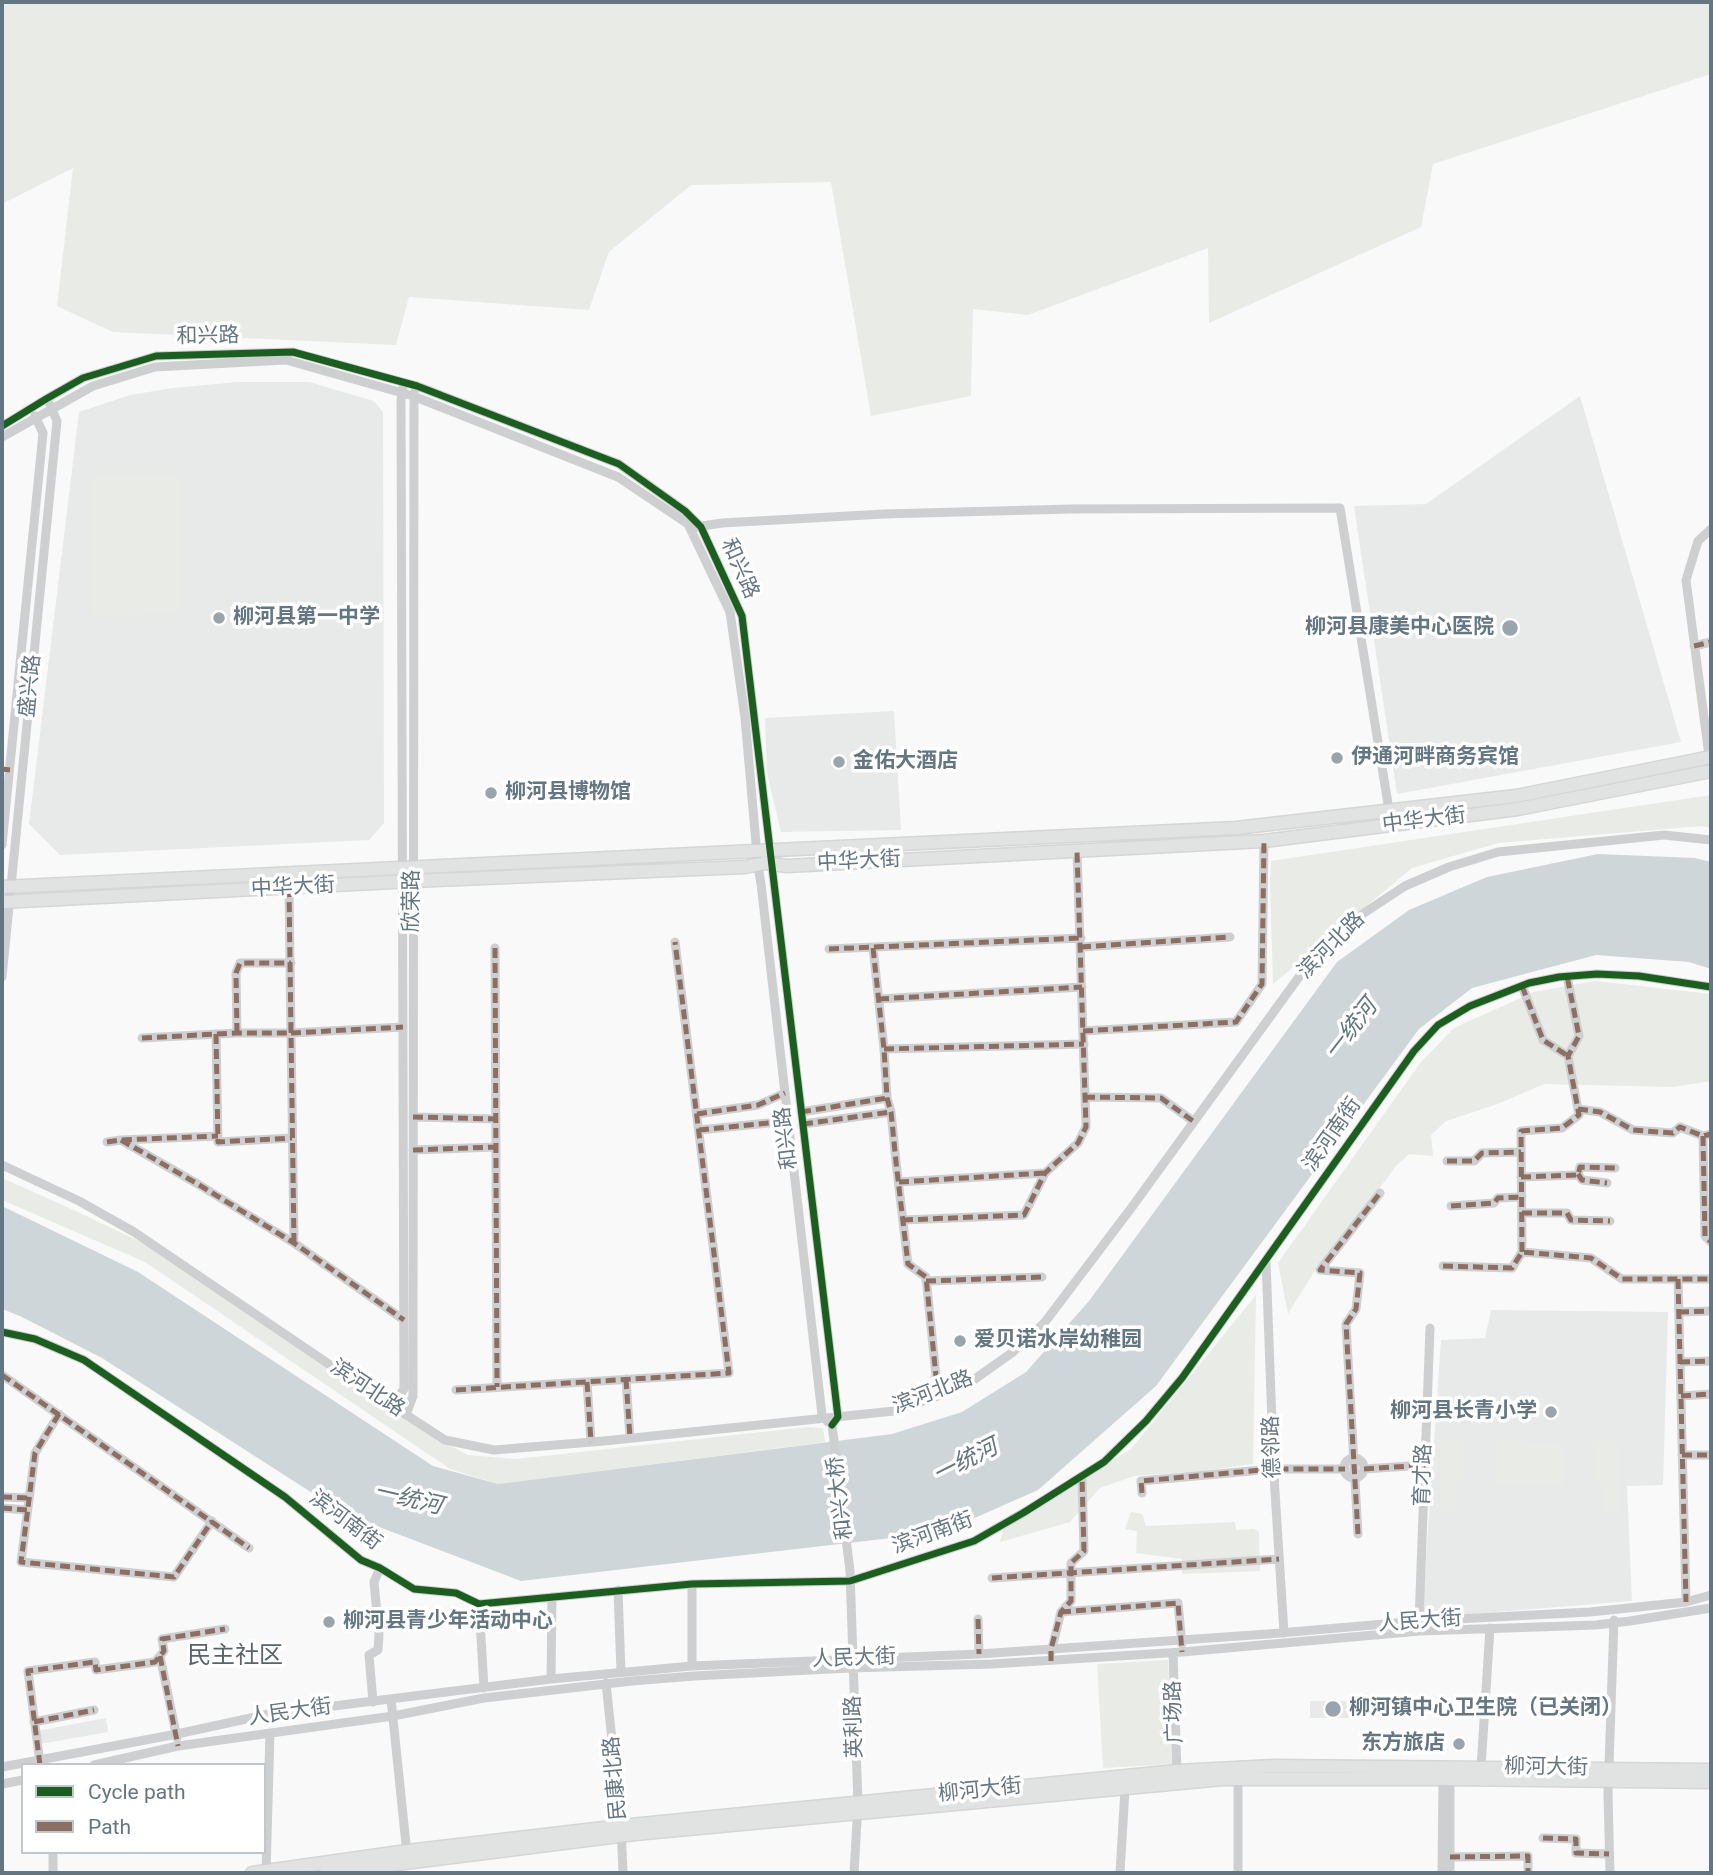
<!DOCTYPE html>
<meta charset="utf-8">
<style>
body{margin:0}
#map{position:relative;width:1713px;height:1875px;overflow:hidden;background:#f9f9f9;font-family:Roboto,sans-serif}
canvas{display:block}
.frame{position:absolute;inset:0;border:4px solid #657683;pointer-events:none}
.legend{position:absolute;left:21px;top:1763px;width:245px;height:91px;box-sizing:border-box;background:#fff;border:2px solid #c1c8cd;margin:0;padding:9px 12px;list-style:none;font-size:21px;color:#657683}
.legend li{display:flex;align-items:center;gap:14px;height:35px}
.legend b{width:35px;border:2px solid #c1c8cd}
</style>
<div id="map">
<canvas width="1713" height="1875"></canvas>
<div class="frame"></div>
<ul class="legend">
<li><b style="height:9px;background:#1b5e20"></b>Cycle path</li>
<li><b style="height:9px;background:#8d6e63"></b>Path</li>
</ul>
</div>
<script>
const ctx = document.querySelector('canvas').getContext('2d');
ctx.lineJoin = 'round';
function paint(path, color) {
  ctx.fillStyle = color;
  ctx.fill(path, 'evenodd');
}
function poly(rows) {
  const path = new Path2D();
  for (const r of rows) {
    if (r.length === 3) {
      path.moveTo(r[0] + r[2], r[1]);
      path.arc(r[0], r[1], r[2], 0, 2 * Math.PI);
      continue;
    }
    path.moveTo(r[0], r[1]);
    for (let i = 2; i < r.length; i += 2) path.lineTo(r[i], r[i + 1]);
  }
  return path;
}
function trace(path, color, width, dash) {
  ctx.strokeStyle = color;
  ctx.lineWidth = width;
  ctx.lineCap = dash ? 'butt' : 'round';
  ctx.setLineDash(dash || []);
  ctx.stroke(path);
}
function drawText(font, color, halo, rows, align = 'center') {
  ctx.font = font + ' Roboto,"Noto Sans SC",sans-serif';
  ctx.lineWidth = 7;
  ctx.setLineDash([]);
  ctx.textBaseline = 'middle';
  ctx.strokeStyle = halo;
  ctx.fillStyle = color;
  for (const [text, x, y, turn = 0] of rows) {
    ctx.save();
    ctx.translate(x, y);
    ctx.rotate((+turn || 0) * Math.PI / 180);
    ctx.textAlign = isNaN(turn) ? turn : align;
    if (halo) ctx.strokeText(text, 0, 0);
    ctx.fillText(text, 0, 0);
    ctx.restore();
  }
}
const built = poly([
 [237,382,309,382,374,401,383,412,384,823,369,840,60,855,29,824,79,412,130,395,173,388],
 [1580,396,1681,742,1397,794,1354,506,1426,504],
 [894,711,901,830,781,832,767,773,765,718],
 [1491,1310,1668,1312,1663,1485,1627,1486,1632,1601,1422,1618,1441,1340,1485,1338],
 [1310,1701,1356,1701,1356,1718,1310,1718],
 [106,1718,108,1732,40,1744,37,1731]
]);
const green = poly([
 [2,2,1711,2,1711,74,1433,164,1421,227,1209,323,1208,248,1028,315,973,309,971,396,871,416,831,182,691,185,609,252,589,310,409,297,396,345,113,332,57,306,73,168,2,204],
 [93,476,181,476,182,483,181,613,93,615,91,608,91,481],
 [1711,795,1711,828,1702,826,1498,843,1412,868,1273,984,1270,882,1271,861],
 [1595,981,1711,994,1711,1081,1673,1087,1544,1084,1500,1103,1446,1121,1431,1135,1433,1156,1409,1154,1396,1166,1352,1226,1317,1267,1288,1314,1278,1263,1421,1062,1454,1028,1534,992],
 [2,1178,65,1206,141,1242,435,1438,468,1455,516,1459,808,1427,823,1428,825,1442,498,1484,450,1469,145,1262,2,1200],
 [1256,1295,1253,1464,1201,1471,1134,1476,1100,1488,1070,1522,1000,1542,1004,1526,1131,1449],
 [1441,1440,1465,1441,1464,1482,1457,1483,1456,1511,1440,1511],
 [1496,1441,1564,1444,1564,1486,1496,1484],
 [1594,1442,1618,1442,1618,1513,1602,1513,1603,1484,1594,1484],
 [1131,1512,1142,1514,1146,1526,1235,1522,1236,1530,1254,1529,1259,1532,1260,1571,1182,1574,1182,1559,1136,1553,1137,1531,1125,1529],
 [1168,1660,1174,1764,1103,1768,1097,1664]
]);
const water = poly([
 [1598,854,1695,858,1711,862,1711,969,1689,962,1596,955,1472,988,1419,1029,1156,1386,1038,1490,943,1532,521,1581,345,1514,102,1358,20,1316,2,1309,2,1206,138,1272,433,1466,498,1484,892,1434,962,1412,1026,1372,1089,1301,1337,962,1409,910,1487,877]
]);
const minor = poly([
 [2,426,46,399,83,378,156,356,293,352,417,386,619,464,685,511,701,527,742,616,838,1417,832,1425],
 [2,437,93,386,155,367,286,360,413,396,618,477,688,524,730,612,745,718,758,866,761,884,822,1415,828,1422],
 [696,527,722,523,884,514,1071,509,1340,508,1389,810],
 [1694,646,1711,642],
 [1711,771,1686,580,1698,541,1711,529],
 [2,845,43,433,35,416],
 [1081,947,1230,937],
 [495,948,497,1387],
 [873,948,884,1049,887,1098,891,1112,896,1162,908,1264,926,1277,938,1396],
 [829,949,1081,938],
 [2,977,57,421,50,405],
 [1522,986,1543,1040,1568,1056],
 [879,999,1082,987],
 [1083,1031,1236,1022,1262,984,1264,841],
 [237,1033,236,973,240,963,291,963],
 [216,1034,218,1142,292,1138],
 [142,1038,237,1033,291,1033,289,888],
 [884,1049,1084,1044],
 [1085,1097,1161,1098,1193,1121],
 [1578,1109,1600,1112,1633,1130,1673,1133,1680,1127,1703,1136,1711,1134],
 [801,1112,887,1098],
 [697,1114,758,1105,785,1093],
 [413,1117,496,1119],
 [803,1124,891,1112],
 [699,1130,788,1121],
 [1703,1136,1705,1236,1711,1242],
 [121,1140,196,1183,294,1243,404,1320],
 [107,1142,121,1140,218,1136],
 [413,1150,496,1147],
 [1447,1161,1474,1161,1482,1153,1521,1152],
 [2,1165,79,1201,134,1232,342,1373,445,1440,494,1450,604,1441,894,1411,938,1396,972,1381,1013,1352,1045,1322,1132,1207,1312,959,1364,913,1405,886,1449,867,1498,852,1664,835,1711,840],
 [1578,1174,1582,1180,1607,1183],
 [1521,1177,1578,1175,1580,1167,1615,1168],
 [899,1182,1045,1173],
 [1451,1206,1494,1203,1498,1198,1522,1197],
 [1522,1213,1567,1213,1571,1220,1610,1221],
 [903,1220,1024,1215,1045,1173,1078,1143,1086,1127,1077,852],
 [294,1243,291,1033,403,1027],
 [1522,1252,1521,1131,1562,1128,1579,1115,1568,1056,1579,1036,1567,976],
 [1266,1261,1274,1476,1284,1633],
 [1443,1266,1512,1268,1522,1252,1591,1258,1622,1279,1711,1279],
 [1678,1279,1686,1602],
 [926,1281,1042,1277],
 [1679,1312,1711,1311],
 [2,1332,35,1339,84,1360,285,1497,361,1560,380,1568,414,1589,456,1593,479,1604,692,1584,850,1581,974,1541,1023,1513,1104,1462,1146,1421,1182,1378,1414,1051,1438,1025,1470,1006,1529,983,1559,977,1597,974,1639,976,1711,987],
 [1680,1362,1711,1361],
 [2,1375,249,1548],
 [626,1379,630,1438],
 [587,1382,591,1442],
 [456,1390,729,1373,675,942],
 [1681,1396,1711,1394],
 [393,1405,404,1389,401,401,403,387],
 [59,1414,35,1453,21,1562,174,1577,212,1521],
 [406,1415,413,1396,414,393],
 [832,1425,850,1571,858,1804,854,1873],
 [1682,1455,1711,1455],
 [1354,1468,10],
 [1364,1469,1425,1465],
 [1142,1493,1141,1481,1273,1469,1345,1469],
 [2,1497,29,1498],
 [2,1508,27,1510],
 [1358,1534,1346,1324,1356,1309,1360,1273,1320,1270,1380,1193],
 [992,1578,1279,1559],
 [692,1584,692,1666],
 [618,1590,621,1672],
 [479,1604,484,1688],
 [1061,1612,1178,1603,1182,1644],
 [978,1619,979,1654],
 [1419,1621,1430,1328],
 [1051,1652,1061,1612,1071,1601,1071,1563,1084,1551,1082,1478],
 [1173,1653,1177,1771],
 [160,1656,177,1738],
 [551,1679,552,1597],
 [606,1683,621,1826,623,1873],
 [391,1699,407,1854],
 [373,1702,369,1655,378,1650,379,1635,374,1582,380,1568],
 [34,1722,94,1710],
 [40,1763,28,1671,95,1662,96,1670,155,1662,164,1651,162,1639,225,1629],
 [94,1765,178,1746,393,1716,484,1698,632,1681,694,1676,850,1668,992,1664,1182,1652,1420,1631,1596,1625,1630,1621,1711,1608],
 [2,1767,177,1734,269,1714,551,1679,692,1666,979,1654,1268,1634,1419,1621,1590,1612,1686,1602,1711,1595],
 [1481,1768,1490,1628],
 [2,1784,23,1780],
 [1543,1838,1576,1839,1576,1853,1609,1854],
 [53,1852,53,1873],
 [1450,1857,1528,1856,1528,1873],
 [266,1873,270,1733],
 [1120,1873,1125,1789],
 [1238,1873,1238,1779],
 [1442,1873,1443,1780],
 [1450,1873,1450,1779],
 [1610,1873,1608,1794,1614,1620]
]);
const major = poly([
 [2,887,1236,828,1516,796,1711,757],
 [2,902,413,881,745,867,766,863,787,866,1264,841,1518,809,1711,771],
 [252,1873,407,1851,621,1826,1177,1771,1274,1766,1711,1770],
 [326,1873,635,1834,1223,1779,1450,1779,1711,1782]
]);
const quiet = poly([
 [1694,646,1711,642],
 [2,769,10,770],
 [1081,947,1230,937],
 [495,948,497,1387],
 [873,948,884,1049,887,1098,891,1112,896,1162,908,1264,926,1277,938,1396],
 [829,949,1081,938],
 [1522,986,1543,1040,1568,1056],
 [879,999,1082,987],
 [1083,1031,1236,1022,1262,984,1264,841],
 [237,1033,236,973,240,963,291,963],
 [216,1034,218,1142,292,1138],
 [142,1038,237,1033,291,1033,289,888],
 [884,1049,1084,1044],
 [1085,1097,1161,1098,1193,1121],
 [1578,1109,1600,1112,1633,1130,1673,1133,1680,1127,1703,1136,1711,1134],
 [801,1112,887,1098],
 [697,1114,758,1105,785,1093],
 [413,1117,496,1119],
 [803,1124,891,1112],
 [699,1130,788,1121],
 [1703,1136,1705,1236,1711,1242],
 [121,1140,196,1183,294,1243,404,1320],
 [107,1142,121,1140,218,1136],
 [413,1150,496,1147],
 [1447,1161,1474,1161,1482,1153,1521,1152],
 [1578,1174,1582,1180,1607,1183],
 [1521,1177,1578,1175,1580,1167,1615,1168],
 [899,1182,1045,1173],
 [1451,1206,1494,1203,1498,1198,1522,1197],
 [1522,1213,1567,1213,1571,1220,1610,1221],
 [903,1220,1024,1215,1045,1173,1078,1143,1086,1127,1077,852],
 [294,1243,291,1033,403,1027],
 [1522,1252,1521,1131,1562,1128,1579,1115,1568,1056,1579,1036,1567,976],
 [1443,1266,1512,1268,1522,1252,1591,1258,1622,1279,1711,1279],
 [1678,1279,1686,1602],
 [926,1281,1042,1277],
 [1679,1312,1711,1311],
 [1680,1362,1711,1361],
 [2,1375,249,1548],
 [626,1379,630,1438],
 [587,1382,591,1442],
 [456,1390,729,1373,675,942],
 [1681,1396,1711,1394],
 [59,1414,35,1453,21,1562,174,1577,212,1521],
 [1682,1455,1711,1455],
 [1364,1469,1425,1465],
 [1142,1493,1141,1481,1273,1469,1345,1469],
 [2,1497,29,1498],
 [2,1508,27,1510],
 [1358,1534,1346,1324,1356,1309,1360,1273,1320,1270,1380,1193],
 [992,1578,1279,1559],
 [1061,1612,1178,1603,1182,1652],
 [978,1619,979,1654],
 [160,1656,178,1746],
 [1051,1661,1051,1649,1061,1612,1071,1601,1071,1563,1084,1551,1082,1478],
 [34,1722,94,1710],
 [40,1765,28,1671,95,1662,96,1670,155,1662,164,1651,162,1639,225,1629],
 [1543,1838,1576,1839,1576,1853,1609,1854],
 [1450,1857,1528,1856,1528,1873]
]);
const cycleway = poly([
 [2,426,46,399,83,378,156,356,293,352,417,386,619,464,685,511,701,527,742,616,838,1417,832,1425],
 [2,1332,35,1339,84,1360,285,1497,361,1560,380,1568,414,1589,456,1593,479,1604,692,1584,850,1581,974,1541,1023,1513,1104,1462,1146,1421,1182,1378,1414,1051,1438,1025,1470,1006,1529,983,1559,977,1597,974,1639,976,1711,987]
]);
const markers = [
 [219,618,7,"#99a4ac"],
 [1510,628,9,"#99a4ac"],
 [1337,758,7,"#99a4ac"],
 [839,762,7,"#99a4ac"],
 [491,793,7,"#99a4ac"],
 [960,1341,7,"#99a4ac"],
 [1551,1412,7,"#99a4ac"],
 [329,1622,7,"#99a4ac"],
 [1333,1709,9,"#99a4ac"],
 [1459,1744,7,"#99a4ac"]
];
const streetNames = [
 ["和兴路",208,337,-1],
 ["和兴路",739,569,66],
 ["盛兴路",31,686,-84],
 ["中华大街",1424,821,-7],
 ["中华大街",859,862,-3],
 ["中华大街",293,888,-3],
 ["欣荣路",413,901,-90],
 ["滨河北路",1332,946,-45],
 ["滨河南街",1333,1135,-55],
 ["和兴路",787,1138,-97],
 ["滨河北路",367,1389,34],
 ["滨河北路",933,1393,-21],
 ["德邻路",1273,1447,-92],
 ["育才路",1424,1475,-88],
 ["和兴大桥",841,1498,-97],
 ["滨河南街",345,1521,37],
 ["滨河南街",933,1534,-20],
 ["人民大街",1420,1622,-4],
 ["人民大街",854,1659,-2],
 ["广场路",1175,1712,-92],
 ["人民大街",290,1713,-8],
 ["英利路",855,1727,-92],
 ["柳河大街",1546,1768,1],
 ["民康北路",616,1778,-95],
 ["柳河大街",980,1791,-6]
];
const poiNames = [
 ["柳河县第一中学",233,618],
 ["柳河县康美中心医院",1494,628,"right"],
 ["伊通河畔商务宾馆",1351,758],
 ["金佑大酒店",853,762],
 ["柳河县博物馆",505,793],
 ["爱贝诺水岸幼稚园",974,1341],
 ["柳河县长青小学",1537,1412,"right"],
 ["柳河县青少年活动中心",343,1622],
 ["柳河镇中心卫生院（已关闭）",1349,1709],
 ["东方旅店",1445,1744,"right"]
];
const waterNames = [
 ["一统河",1352,1030,-52],
 ["一统河",966,1462,-27],
 ["一统河",408,1500,13]
];
const quarterNames = [
 ["民主社区",235,1657]
];
paint(built, '#e8e9e9');
paint(green, '#e8ebe6');
paint(water, '#ced6d9');
trace(major, '#d5d6d7', 15);
trace(minor, '#cecfd0', 9);
trace(major, '#e1e2e2', 12);
trace(quiet, '#8d6e63', 5, [10, 5]);
trace(cycleway, '#1b5e20', 7);
for (const [x, y, r, color] of markers) {
  const dot = new Path2D();
  dot.arc(x, y, r, 0, 2 * Math.PI);
  ctx.fillStyle = color;
  ctx.fill(dot);
  trace(dot, '#fff', 2.5);
}
drawText('21px', '#657683', '#fff', streetNames);
drawText('bold 21px', '#657683', '#fff', poiNames, 'left');
drawText('italic 23px', '#60757c', '#fff', waterNames);
drawText('24px', '#57646e', '#fff', quarterNames);
</script>
